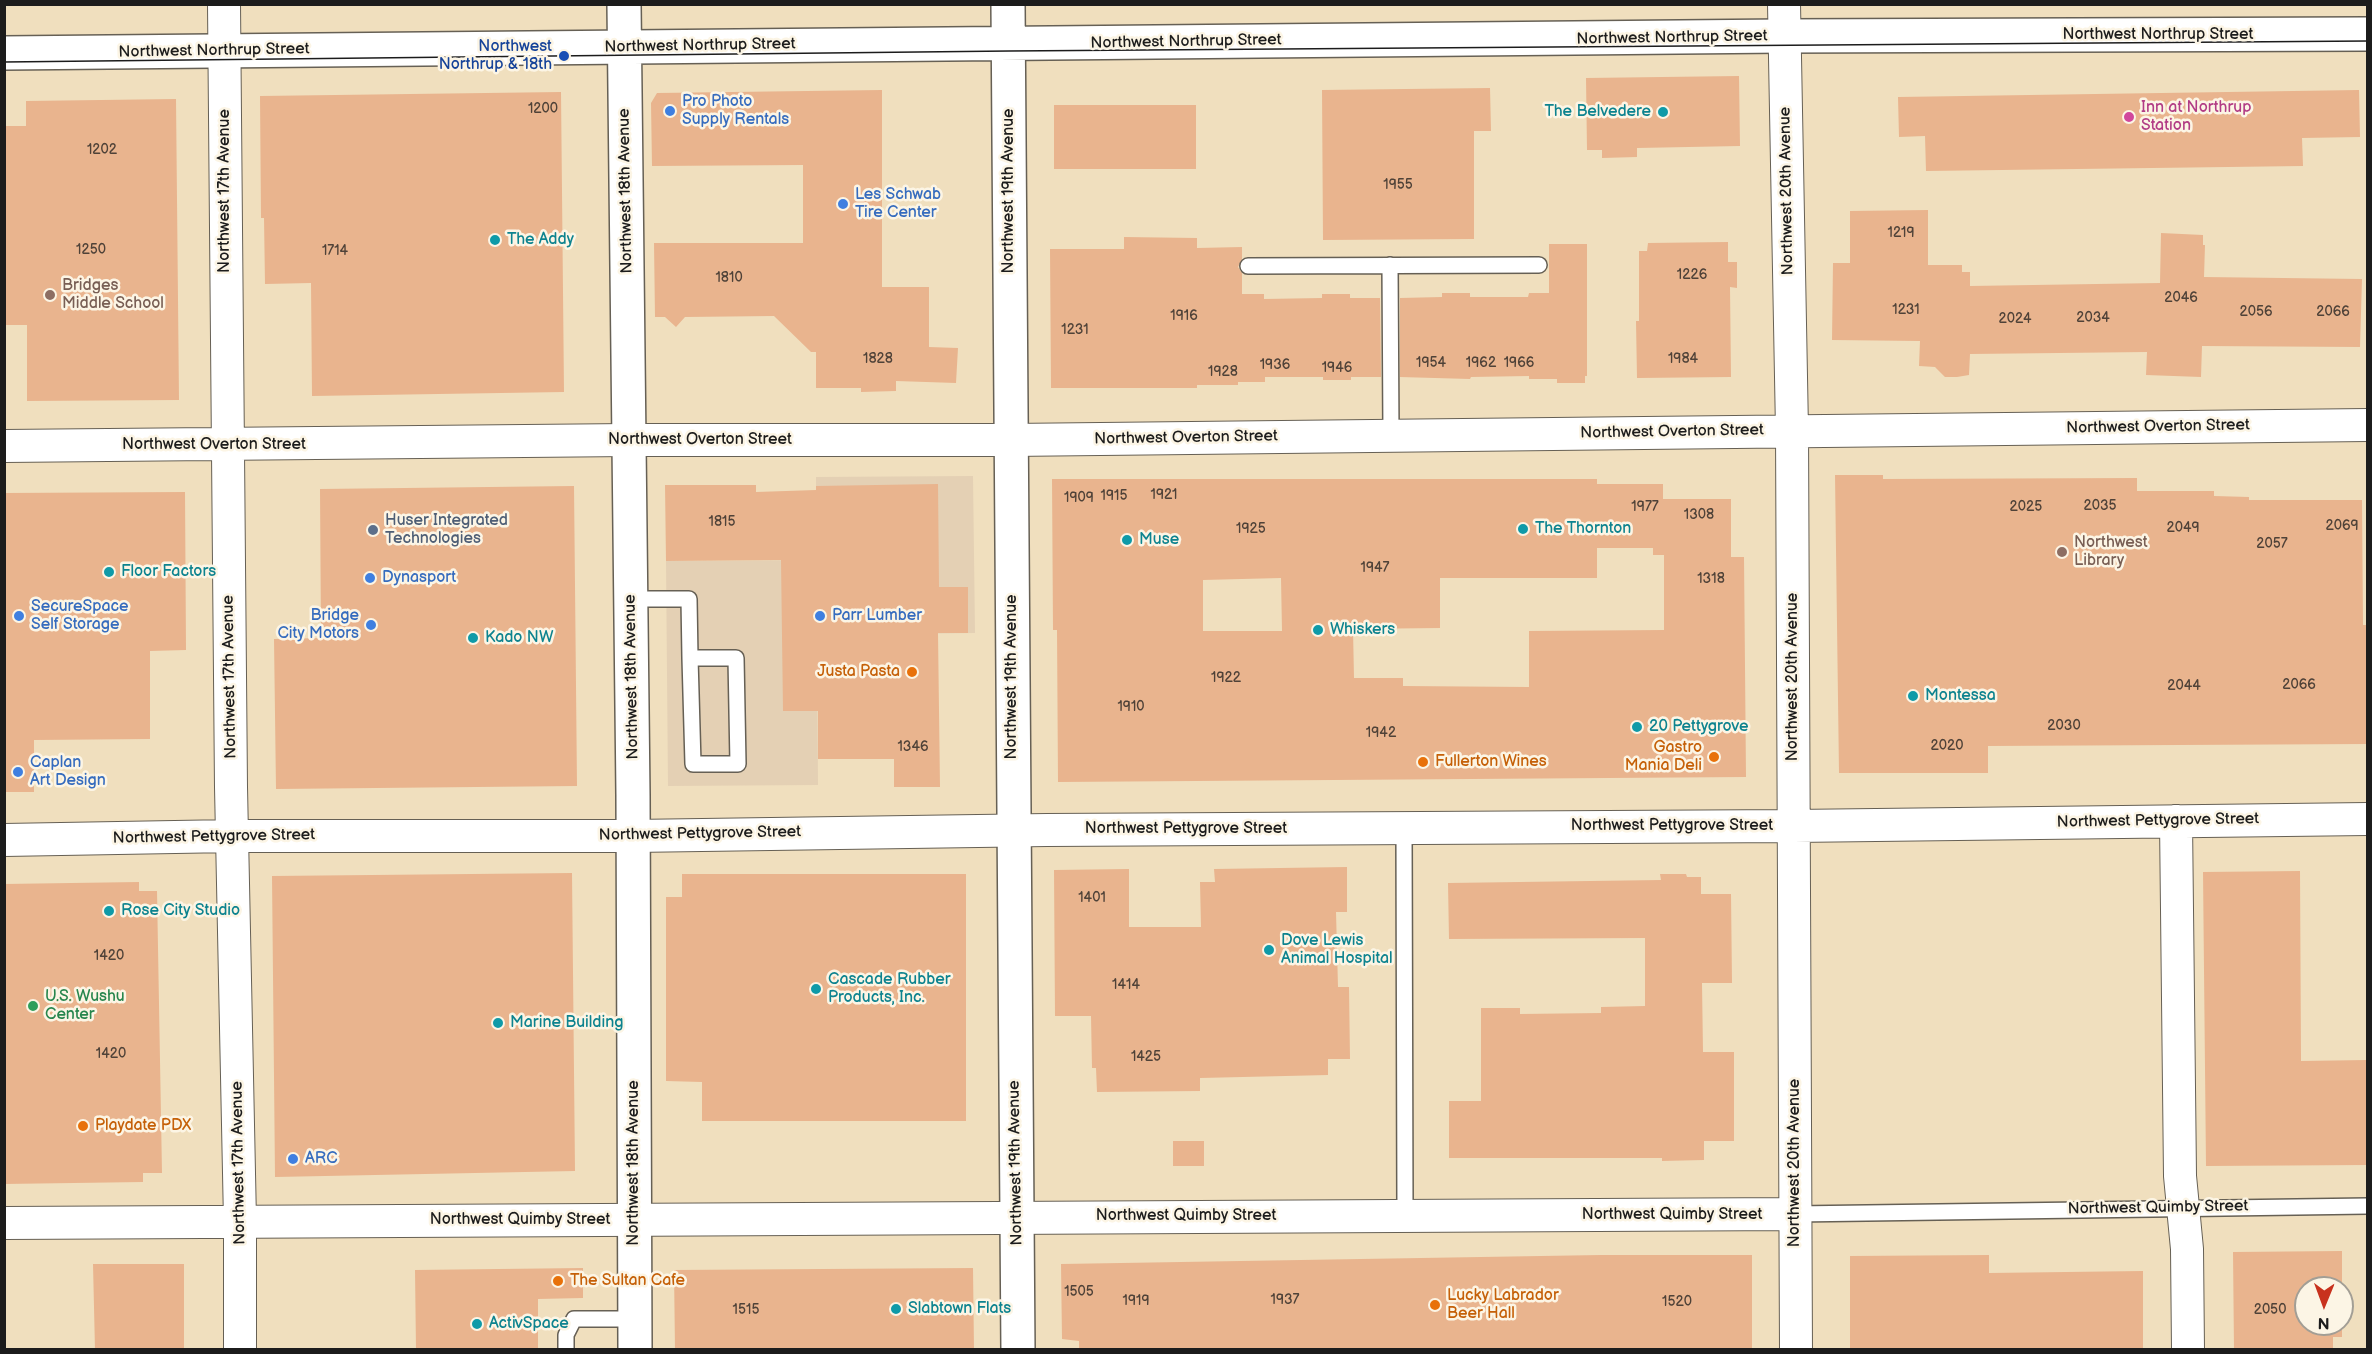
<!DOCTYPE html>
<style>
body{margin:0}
#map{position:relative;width:2372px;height:1354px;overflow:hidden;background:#f0dfbe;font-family:"Balsamiq Sans",sans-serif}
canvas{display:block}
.frame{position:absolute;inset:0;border:6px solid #1c1c1c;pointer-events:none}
.north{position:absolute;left:2294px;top:1276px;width:60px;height:60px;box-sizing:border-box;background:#fcf5e5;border:2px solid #a29e95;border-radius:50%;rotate:181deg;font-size:16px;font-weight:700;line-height:24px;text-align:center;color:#1c1c1c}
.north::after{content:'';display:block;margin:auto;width:21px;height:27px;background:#c8321e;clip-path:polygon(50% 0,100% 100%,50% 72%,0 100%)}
</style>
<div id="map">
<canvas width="2372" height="1354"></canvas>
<div class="frame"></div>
<div class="north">N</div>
</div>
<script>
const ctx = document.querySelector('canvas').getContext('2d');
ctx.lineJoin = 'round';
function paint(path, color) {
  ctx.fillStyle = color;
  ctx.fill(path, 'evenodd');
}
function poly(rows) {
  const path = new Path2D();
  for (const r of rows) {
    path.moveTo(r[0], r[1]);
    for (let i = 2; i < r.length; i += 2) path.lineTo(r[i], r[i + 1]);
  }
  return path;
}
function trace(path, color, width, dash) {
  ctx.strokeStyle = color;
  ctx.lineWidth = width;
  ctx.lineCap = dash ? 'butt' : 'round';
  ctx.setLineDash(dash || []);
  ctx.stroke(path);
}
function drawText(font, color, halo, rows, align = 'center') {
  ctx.font = font + ' "Balsamiq Sans",sans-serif';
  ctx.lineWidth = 5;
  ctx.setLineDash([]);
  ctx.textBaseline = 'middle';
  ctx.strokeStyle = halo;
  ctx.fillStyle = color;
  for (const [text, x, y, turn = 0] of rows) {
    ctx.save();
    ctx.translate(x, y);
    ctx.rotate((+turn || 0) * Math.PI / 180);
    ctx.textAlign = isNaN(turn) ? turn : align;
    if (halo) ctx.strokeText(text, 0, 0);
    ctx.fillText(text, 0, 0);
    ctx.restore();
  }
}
const built = poly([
 [973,476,975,633,817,635,818,785,668,786,666,561,816,560,816,477]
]);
const building = poly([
 [1739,76,1740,146,1637,148,1637,157,1602,158,1602,150,1587,150,1586,78],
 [1490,88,1491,131,1474,131,1474,239,1323,240,1322,90],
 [882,90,882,287,929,287,929,347,958,348,956,383,896,381,896,391,861,392,861,388,816,388,816,352,811,352,774,316,685,317,676,327,665,317,655,317,654,243,803,243,803,165,652,166,651,103,657,93],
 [2359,90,2360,137,2302,138,2303,166,1926,171,1925,136,1899,137,1898,97],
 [561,92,564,392,312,396,311,283,265,284,264,218,261,218,260,96],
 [176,99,179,400,27,401,27,325,4,325,4,126,26,126,26,101],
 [1054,105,1196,105,1196,169,1054,169],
 [1928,210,1928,265,1962,265,1962,272,1970,272,1970,286,2160,283,2161,233,2203,235,2203,245,2205,245,2204,277,2362,279,2360,347,2202,346,2201,377,2146,375,2147,352,1970,354,1969,375,1957,377,1945,377,1935,367,1919,366,1920,341,1832,340,1833,263,1850,263,1850,211],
 [1124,237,1197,238,1197,248,1242,247,1242,259,1238,267,1242,273,1242,294,1264,294,1264,299,1322,298,1322,294,1350,294,1350,298,1380,298,1381,377,1351,377,1351,380,1323,380,1323,377,1265,377,1265,382,1238,382,1238,385,1197,385,1197,388,1051,388,1050,249,1124,249],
 [1728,242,1728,262,1737,262,1737,288,1730,287,1731,377,1637,378,1636,321,1639,321,1639,251,1647,251,1648,243],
 [1549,244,1587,244,1587,376,1585,376,1585,383,1557,383,1557,379,1529,379,1529,376,1471,377,1470,379,1400,377,1400,298,1442,297,1442,293,1470,293,1470,297,1528,297,1529,293,1549,293],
 [1835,475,1883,475,1883,479,2137,478,2137,491,2214,491,2214,496,2249,497,2249,500,2362,500,2363,625,2367,625,2367,744,1988,746,1988,773,1839,773],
 [1052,479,1597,479,1597,484,1663,484,1663,499,1731,499,1731,557,1744,557,1746,777,1058,782,1057,630,1053,630],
 [1597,548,1653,548,1653,555,1664,555,1664,630,1529,631,1529,687,1403,686,1403,678,1354,678,1353,629,1440,628,1440,578,1597,578],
 [1281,578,1282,631,1203,631,1203,580],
 [938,484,939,587,968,587,968,633,938,633,940,787,894,787,894,759,818,759,818,711,783,711,781,560,666,561,665,485,756,485,756,492,816,490,816,486],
 [574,486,577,786,276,789,274,639,321,638,320,489],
 [185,492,186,650,150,651,150,739,34,740,34,792,4,792,4,493],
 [1347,867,1347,912,1336,912,1338,987,1349,987,1350,1059,1328,1059,1328,1075,1200,1078,1200,1091,1097,1092,1096,1068,1092,1068,1091,1016,1055,1016,1054,870,1129,869,1129,927,1201,927,1200,882,1215,882,1214,869],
 [2300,871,2301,1061,2367,1060,2367,1165,2206,1166,2203,872],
 [572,873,575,1171,275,1177,272,876],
 [682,874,966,874,966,1121,702,1121,702,1082,666,1081,666,897,682,897],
 [1660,874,1686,874,1687,877,1701,877,1701,894,1731,894,1732,983,1702,983,1703,1052,1734,1052,1734,1141,1704,1141,1704,1160,1662,1161,1662,1158,1449,1158,1449,1101,1481,1101,1481,1008,1520,1008,1520,1014,1601,1013,1601,1007,1645,1006,1645,938,1449,939,1448,883,1661,880],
 [139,882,139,891,157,891,162,1173,143,1173,143,1182,4,1184,4,884],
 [1173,1141,1204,1141,1204,1166,1173,1166],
 [2342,1251,2342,1288,2306,1288,2306,1324,2342,1324,2342,1297,2342,1337,2333,1337,2333,1350,2234,1350,2233,1252],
 [1601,1255,1752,1255,1752,1350,1079,1350,1079,1341,1062,1339,1061,1264],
 [1989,1255,1989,1273,2143,1271,2143,1350,1850,1350,1850,1256],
 [93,1264,184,1264,184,1350,95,1350],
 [583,1268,583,1298,538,1299,538,1350,416,1350,415,1270],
 [973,1268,974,1350,675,1350,674,1270]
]);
const lane = poly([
 [1390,265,1391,435],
 [1248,266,1539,265],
 [631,599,689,599,690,658,693,764,738,764,736,658,690,658],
 [1404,828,1405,1215],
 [1795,1214,2368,1206],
 [566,1350,566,1335,574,1319,635,1319]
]);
const street = poly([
 [224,4,231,787,240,1221,240,1350],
 [1784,4,1792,430,1796,1350],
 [4,446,629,440,1010,440,2368,425],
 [2176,821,2180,1176,2187,1249,2188,1350],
 [4,840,232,836,633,836,1047,830,1794,826,2368,819],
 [4,1223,1795,1214]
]);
const secondary = poly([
 [624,4,633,795,635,1350],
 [1008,4,1018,1350],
 [4,53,1784,36,2368,34]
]);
const tram = poly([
 [4,62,1009,51,2368,41]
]);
const markers = [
 [564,56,6,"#1a4fb4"],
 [670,111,6,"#3f7fe0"],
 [1663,112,6,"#0f9aa8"],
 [2129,117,6,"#d1479c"],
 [843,204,6,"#3f7fe0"],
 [495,240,6,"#0f9aa8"],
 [50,295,6,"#8d6e63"],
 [1523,529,6,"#0f9aa8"],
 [373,530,6,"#5c6f8a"],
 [1127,540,6,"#0f9aa8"],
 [2062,552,6,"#8d6e63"],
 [109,572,6,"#0f9aa8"],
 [370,578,6,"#3f7fe0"],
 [19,616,6,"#3f7fe0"],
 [820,616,6,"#3f7fe0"],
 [371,625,6,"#3f7fe0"],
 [1318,630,6,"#0f9aa8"],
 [473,638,6,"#0f9aa8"],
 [912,672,6,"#e8710a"],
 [1913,696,6,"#0f9aa8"],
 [1637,727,6,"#0f9aa8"],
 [1714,757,6,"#e8710a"],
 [1423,762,6,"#e8710a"],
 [18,772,6,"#3f7fe0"],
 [109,911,6,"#0f9aa8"],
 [1269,950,6,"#0f9aa8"],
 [816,989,6,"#0f9aa8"],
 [33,1006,6,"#2e9e5b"],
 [498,1023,6,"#0f9aa8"],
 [83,1126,6,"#e8710a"],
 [293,1159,6,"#3f7fe0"],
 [558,1281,6,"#e8710a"],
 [1435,1305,6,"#e8710a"],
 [896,1309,6,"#0f9aa8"],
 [477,1324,6,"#0f9aa8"]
];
const numberNames = [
 ["1200",543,109],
 ["1202",102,150],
 ["1955",1398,185],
 ["1219",1901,233],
 ["1250",91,250],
 ["1714",335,251],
 ["1226",1692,275],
 ["1810",729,278],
 ["2046",2181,298],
 ["1231",1906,310],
 ["2056",2256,312],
 ["2066",2333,312],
 ["1916",1184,316],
 ["2034",2093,318],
 ["2024",2015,319],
 ["1231",1075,330],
 ["1828",878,359],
 ["1984",1683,359],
 ["1954",1431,363],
 ["1962",1481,363],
 ["1966",1519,363],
 ["1936",1275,365],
 ["1946",1337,368],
 ["1928",1223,372],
 ["1921",1164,495],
 ["1915",1114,496],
 ["1909",1079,498],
 ["2035",2100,506],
 ["1977",1645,507],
 ["2025",2026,507],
 ["1308",1699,515],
 ["1815",722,522],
 ["2069",2342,526],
 ["2049",2183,528],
 ["1925",1251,529],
 ["2057",2272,544],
 ["1947",1375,568],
 ["1318",1711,579],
 ["1922",1226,678],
 ["2066",2299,685],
 ["2044",2184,686],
 ["1910",1131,707],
 ["2030",2064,726],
 ["1942",1381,733],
 ["2020",1947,746],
 ["1346",913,747],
 ["1401",1092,898],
 ["1420",109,956],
 ["1414",1126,985],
 ["1420",111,1054],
 ["1425",1146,1057],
 ["1505",1079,1292],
 ["1937",1285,1300],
 ["1919",1136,1301],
 ["1520",1677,1302],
 ["1515",746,1310],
 ["2050",2270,1310]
];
const streetNames = [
 ["Northwest Northrup Street",2158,35],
 ["Northwest Northrup Street",1672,38,-1],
 ["Northwest Northrup Street",1186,42,-1],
 ["Northwest Northrup Street",700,46,-1],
 ["Northwest Northrup Street",214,51,-1],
 ["Northwest 17th Avenue",225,191,-90],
 ["Northwest 18th Avenue",626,191,-91],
 ["Northwest 19th Avenue",1009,191,-90],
 ["Northwest 20th Avenue",1787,191,-91],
 ["Northwest Overton Street",2158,427,-1],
 ["Northwest Overton Street",1672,432,-1],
 ["Northwest Overton Street",1186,438,-1],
 ["Northwest Overton Street",700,440],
 ["Northwest Overton Street",214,445],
 ["Northwest 17th Avenue",230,677,-91],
 ["Northwest 18th Avenue",632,677,-91],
 ["Northwest 19th Avenue",1012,677,-90],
 ["Northwest 20th Avenue",1793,677,-90],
 ["Northwest Pettygrove Street",2158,821,-1],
 ["Northwest Pettygrove Street",1672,826],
 ["Northwest Pettygrove Street",1186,829],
 ["Northwest Pettygrove Street",700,834,-1],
 ["Northwest Pettygrove Street",214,837,-1],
 ["Northwest 17th Avenue",239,1163,-91],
 ["Northwest 18th Avenue",634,1163,-90],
 ["Northwest 19th Avenue",1016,1163,-91],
 ["Northwest 20th Avenue",1795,1163,-90],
 ["Northwest Quimby Street",2158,1208,-1],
 ["Northwest Quimby Street",1672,1215],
 ["Northwest Quimby Street",1186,1216],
 ["Northwest Quimby Street",520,1220]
];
const transitNames = [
 ["Northwest",552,47],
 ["Northrup & 18th",552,65]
];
const shopNames = [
 ["Pro Photo",682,102],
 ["Supply Rentals",682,120],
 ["Les Schwab",855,195],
 ["Tire Center",855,213],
 ["Dynasport",382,578],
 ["SecureSpace",31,607],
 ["Self Storage",31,625],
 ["Bridge",359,616,"right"],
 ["City Motors",359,634,"right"],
 ["Parr Lumber",832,616],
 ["Caplan",30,763],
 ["Art Design",30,781],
 ["ARC",305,1159]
];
const hotelNames = [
 ["Inn at Northrup",2141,108],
 ["Station",2141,126]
];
const cultureNames = [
 ["The Belvedere",1651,112,"right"],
 ["The Addy",507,240],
 ["The Thornton",1535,529],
 ["Muse",1139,540],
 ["Floor Factors",121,572],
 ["Whiskers",1330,630],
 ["Kado NW",485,638],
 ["Montessa",1925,696],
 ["20 Pettygrove",1649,727],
 ["Rose City Studio",121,911],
 ["Dove Lewis",1281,941],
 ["Animal Hospital",1281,959],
 ["Cascade Rubber",828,980],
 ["Products, Inc.",828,998],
 ["Marine Building",510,1023],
 ["Slabtown Flats",908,1309],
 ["ActivSpace",489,1324]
];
const educationNames = [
 ["Bridges",62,286],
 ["Middle School",62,304],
 ["Northwest",2074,543],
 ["Library",2074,561]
];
const serviceNames = [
 ["Huser Integrated",385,521],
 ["Technologies",385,539]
];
const foodNames = [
 ["Justa Pasta",900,672,"right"],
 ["Gastro",1702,748,"right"],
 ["Mania Deli",1702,766,"right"],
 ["Fullerton Wines",1435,762],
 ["Playdate PDX",95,1126],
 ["The Sultan Cafe",570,1281],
 ["Lucky Labrador",1447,1296],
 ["Beer Hall",1447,1314]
];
const leisureNames = [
 ["U.S. Wushu",45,997],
 ["Center",45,1015]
];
paint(built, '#e4d0b4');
paint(building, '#e9b48e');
trace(lane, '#666055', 18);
trace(street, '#666055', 34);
trace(secondary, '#666055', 36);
trace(lane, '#fff', 15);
trace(street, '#fff', 32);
trace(secondary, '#fff', 33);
trace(tram, '#1c1c1c', 1.5);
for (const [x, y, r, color] of markers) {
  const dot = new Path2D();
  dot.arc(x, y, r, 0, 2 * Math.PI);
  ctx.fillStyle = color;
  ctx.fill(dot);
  trace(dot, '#fcf5e5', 2);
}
drawText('14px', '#4f4238', null, numberNames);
drawText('16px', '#1c1c1c', '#fcf5e5', streetNames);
drawText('16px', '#164399', '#fcf5e5', transitNames, 'right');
drawText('16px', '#366cbe', '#fcf5e5', shopNames, 'left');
drawText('16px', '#b23c85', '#fcf5e5', hotelNames, 'left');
drawText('16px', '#0d838f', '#fcf5e5', cultureNames, 'left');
drawText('16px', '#785e54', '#fcf5e5', educationNames, 'left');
drawText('16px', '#4e5e75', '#fcf5e5', serviceNames, 'left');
drawText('16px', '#c56008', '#fcf5e5', foodNames, 'left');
drawText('16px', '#27864d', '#fcf5e5', leisureNames, 'left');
</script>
